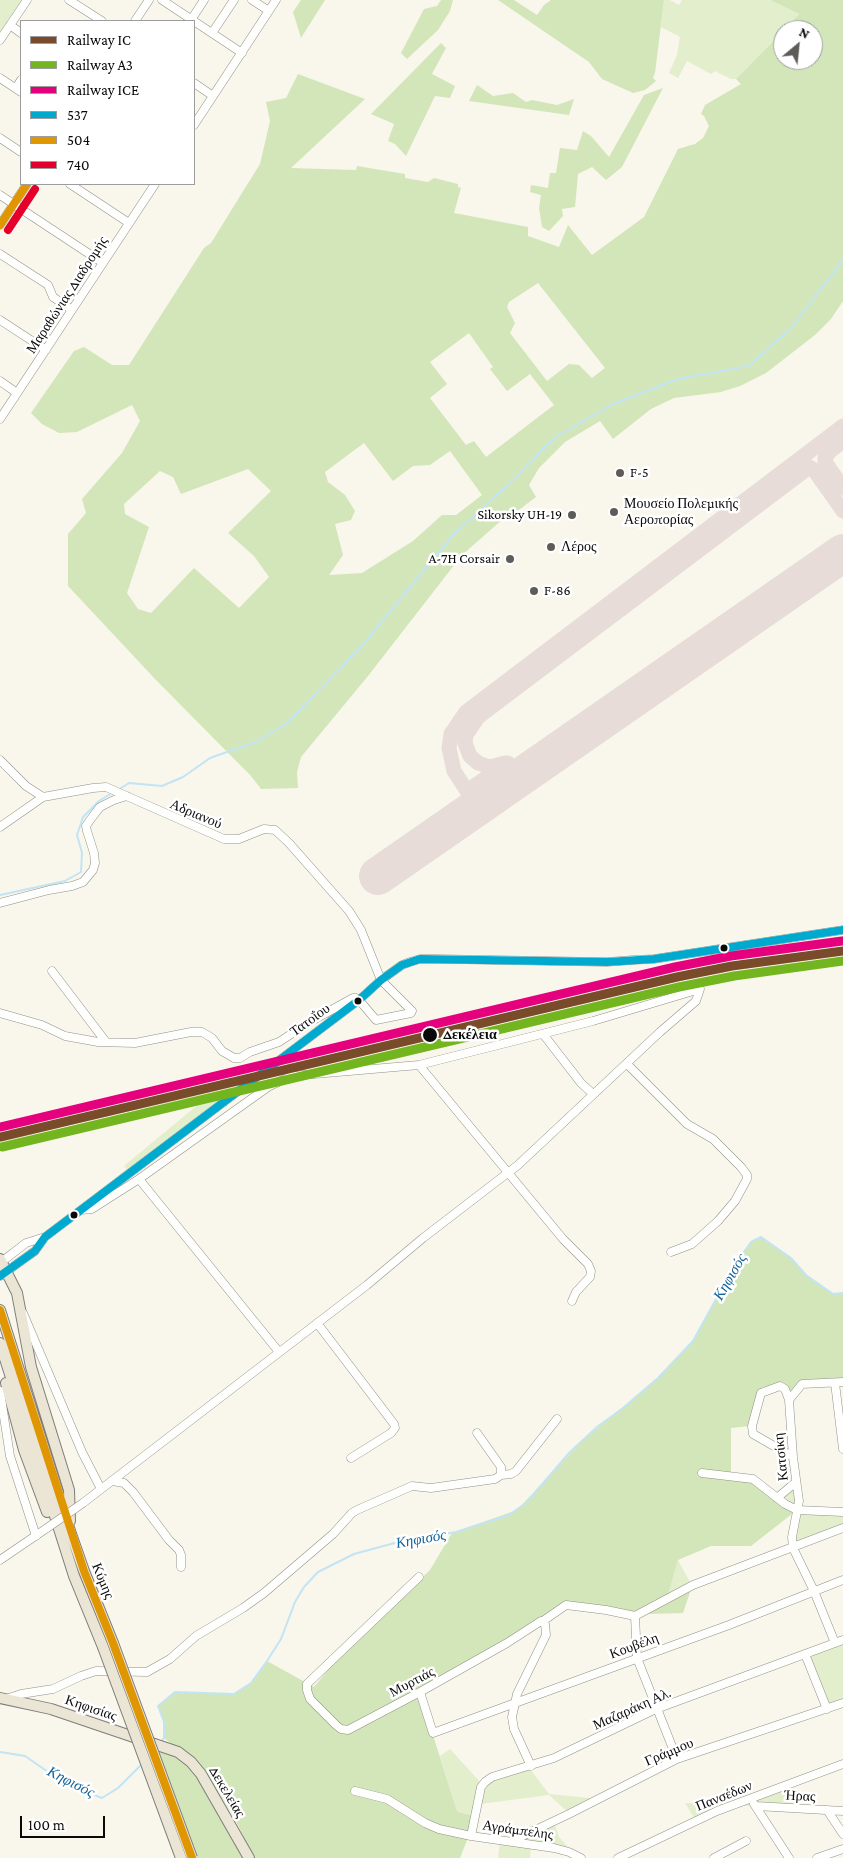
<!DOCTYPE html>
<meta charset="utf-8">
<style>
body{margin:0}
#map{position:relative;width:843px;height:1858px;overflow:hidden;background:#f9f6ec;font-family:"Crimson Pro",serif}
canvas{display:block}
.legend{position:absolute;left:20px;top:20px;width:175px;height:165px;box-sizing:border-box;background:#fff;border:1px solid #9d9d9d;margin:0;padding:6px 9px;list-style:none;font-size:15px;color:#090909}
.legend li{display:flex;align-items:center;gap:10px;height:25px}
.legend b{width:25px;border:1px solid #9d9d9d}
.north{position:absolute;left:773px;top:20px;width:50px;height:50px;box-sizing:border-box;background:#fff;border:1px solid #9d9d9d;border-radius:50%;rotate:28deg;font-size:14px;font-weight:700;line-height:20px;text-align:center;color:#090909}
.north::after{content:'';display:block;margin:auto;width:18px;height:22px;background:#5d5c58;clip-path:polygon(50% 0,100% 100%,50% 72%,0 100%)}
.scale{position:absolute;left:20px;top:1816px;width:85px;height:22px;box-sizing:border-box;border:2px solid #090909;border-top:0;padding-left:6px;font-size:15px;line-height:18px;white-space:nowrap;color:#090909;-webkit-text-stroke:4px #fff;paint-order:stroke}
</style>
<div id="map">
<canvas width="843" height="1858"></canvas>
<ul class="legend">
<li><b style="height:6px;background:#7a4b2a"></b>Railway IC</li>
<li><b style="height:6px;background:#72b51f"></b>Railway A3</li>
<li><b style="height:6px;background:#e5007d"></b>Railway ICE</li>
<li><b style="height:6px;background:#00a9ce"></b>537</li>
<li><b style="height:6px;background:#df9601"></b>504</li>
<li><b style="height:6px;background:#e4002b"></b>740</li>
</ul>
<div class="north">N</div>
<div class="scale">100 m</div>
</div>
<script>
const ctx = document.querySelector('canvas').getContext('2d');
ctx.lineJoin = 'round';
function paint(path, color) {
  ctx.fillStyle = color;
  ctx.fill(path, 'evenodd');
}
function poly(rows) {
  const path = new Path2D();
  for (const r of rows) {
    path.moveTo(r[0], r[1]);
    for (let i = 2; i < r.length; i += 2) path.lineTo(r[i], r[i + 1]);
  }
  return path;
}
function trace(path, color, width, dash) {
  ctx.strokeStyle = color;
  ctx.lineWidth = width;
  ctx.lineCap = dash ? 'butt' : 'round';
  ctx.setLineDash(dash || []);
  ctx.stroke(path);
}
function drawText(font, color, halo, rows, align = 'center') {
  ctx.font = font + ' "Crimson Pro",serif';
  ctx.lineWidth = 5;
  ctx.setLineDash([]);
  ctx.textBaseline = 'middle';
  ctx.strokeStyle = halo;
  ctx.fillStyle = color;
  for (const [text, x, y, turn = 0] of rows) {
    ctx.save();
    ctx.translate(x, y);
    ctx.rotate((+turn || 0) * Math.PI / 180);
    ctx.textAlign = isNaN(turn) ? turn : align;
    if (halo) ctx.strokeText(text, 0, 0);
    ctx.fillText(text, 0, 0);
    ctx.restore();
  }
}
const green = poly([
 [0,0,21,0,0,32],
 [664,0,670,0,679,5,682,0,770,0,799,14,736,79,731,79,715,71,711,74,687,61,678,78,669,73,677,55,680,37,661,27],
 [244,1082,116,1180,114,1179,127,1169,124,1166,206,1098,204,1095,74,1124,0,1143,0,1140],
 [796,1483,797,1510,843,1516,843,1527,793,1548,797,1511,779,1497],
 [678,1560,692,1586,667,1599],
 [843,1644,843,1703,827,1709,808,1656],
 [450,1749,481,1783,474,1815,458,1812,456,1808,440,1756],
 [530,1769,549,1794,599,1799,570,1814,549,1795,480,1804,482,1791,487,1783],
 [784,1786,796,1808,733,1805,696,1821,685,1803,733,1805],
 [554,1822,559,1837,574,1854,531,1846,530,1858,498,1858,500,1841,512,1842]
]);
const forest = poly([
 [301,0,325,0,301,38,293,12],
 [441,0,453,0,450,11,438,30,407,59,401,53,424,9,437,6],
 [498,0,514,0,537,15,544,5,551,0,664,0,655,73,653,78,656,81,645,90,633,93,602,79,589,62],
 [770,0,843,0,843,301,831,319,815,335,766,373,740,386,721,392,674,398,651,409,613,439,600,421,565,442,539,468,529,485,536,497,507,519,503,519,462,555,368,676,301,757,297,772,298,788,261,789,251,776,156,680,68,586,68,534,86,513,82,499,122,453,140,421,132,405,77,432,59,433,42,424,31,413,74,351,84,347,112,365,129,365,204,248,211,243,260,164,270,121,266,102,286,98,298,74,365,99,291,168,356,170,357,166,405,174,405,178,428,182,434,178,458,184,458,187,461,188,454,213,528,227,528,236,559,247,568,225,592,255,644,217,678,149,695,144,703,138,709,126,704,116,701,114,705,105,741,84,736,79,783,31,783,60,813,60,813,30,784,30,799,14],
 [538,283,605,368,592,378,579,365,569,364,547,381,510,333,515,323,507,307,509,302],
 [469,333,493,367,490,369,507,391,530,374,554,405,486,457,474,441,466,445,430,398,447,384,430,362],
 [364,443,393,481,413,466,430,465,450,451,482,495,456,515,442,515,413,541,362,573,329,575,343,555,335,524,351,520,355,511,345,495,328,482,325,472],
 [248,469,271,491,228,533,254,556,269,577,239,608,194,568,151,613,138,609,127,593,149,527,125,514,124,504,160,471,173,477,181,494],
 [441,43,446,48,432,74,455,86,450,98,435,96,406,156,395,144,388,141,394,124,371,114],
 [477,85,493,96,513,93,526,102,532,100,557,105,574,99,569,115,469,101],
 [663,88,622,167,606,180,592,167,578,174,575,207,562,209,563,216,549,231,542,227,539,208,541,195,530,192,531,185,548,188,550,173,556,173,560,148,577,150,583,131,591,136,609,157,644,95],
 [761,1237,791,1258,806,1275,833,1294,843,1293,843,1380,800,1383,789,1392,780,1385,762,1387,755,1401,750,1426,731,1428,731,1476,747,1478,797,1510,751,1546,711,1546,678,1560,667,1599,692,1586,683,1613,648,1614,665,1601,636,1613,567,1603,420,1694,456,1808,458,1812,472,1815,469,1835,460,1858,255,1858,232,1814,204,1770,164,1738,164,1722,158,1706,175,1692,234,1694,251,1683,267,1661,314,1687,336,1660,430,1570,452,1533,517,1510,583,1440,658,1378,693,1341,736,1263,751,1242],
 [155,1746,171,1751,189,1764,245,1858,195,1858]
]);
const stream = poly([
 [121,788,129,783,162,786,183,777,210,758,258,741,286,724,361,647,454,534,513,480,554,438,613,404,678,379,749,366,791,328,843,260],
 [0,895,65,881,81,872,82,853,77,835,83,817,99,801,112,793],
 [160,1743,164,1738,164,1722,158,1706,175,1692,234,1694,251,1683,267,1661,281,1639,295,1602,304,1587,318,1572,354,1554,402,1541,456,1532,509,1515,526,1503,569,1453,597,1427,623,1408,658,1378,693,1341,736,1263,751,1242,761,1237,791,1258,806,1275,833,1294,843,1293],
 [0,1752,25,1756,51,1774,79,1789,102,1798,118,1788,142,1764]
]);
const taxiway = poly([
 [843,441,830,451,825,458,825,462,843,488],
 [505,763,490,767,478,763,470,756,465,743,466,735,478,717,804,471,809,467,814,470,843,511],
 [508,763,467,791,454,771,449,748,451,734,466,712,843,426]
]);
const runway = poly([
 [378,876,843,553]
]);
const minor = poly([
 [69,0,102,21],
 [162,0,242,53],
 [252,0,269,11],
 [191,20,204,0],
 [135,21,149,0],
 [10,25,21,33],
 [212,33,234,0],
 [0,40,27,0],
 [0,78,21,92],
 [194,83,213,96],
 [16,88,21,80],
 [194,125,276,0],
 [0,138,21,152],
 [70,184,129,223],
 [0,195,103,263],
 [0,225,27,184],
 [0,254,48,285,53,297,72,310],
 [0,320,46,350],
 [0,381,17,393],
 [0,419,155,184],
 [0,760,26,786,43,797,93,788,106,787,224,839,239,839,264,829,275,830,289,843,349,911,361,930,381,980,412,1011,411,1013,376,1020,359,1000,356,998,353,998,308,1023,279,1042,250,1052,240,1058,234,1058,222,1051,212,1038,202,1032,191,1032,135,1043,98,1042,65,1036,42,1025,0,1013],
 [0,827,43,797],
 [0,903,49,890,72,886,83,882,93,870,95,863,94,853,87,831,86,826,90,820,100,807,114,800,127,796],
 [52,971,106,1042],
 [543,1034,581,1083,593,1094],
 [627,1064,687,1124,713,1139,741,1167,747,1175,747,1179,735,1201,718,1221,692,1244,671,1252],
 [419,1065,563,1239,588,1264,591,1271,590,1277,576,1292,572,1301],
 [139,1179,279,1352],
 [81,1210,92,1209,139,1179,268,1087,291,1076,419,1065,593,1021,700,989,696,1001,660,1032,518,1165,423,1238,367,1285,83,1503],
 [0,1263,26,1243,45,1237],
 [0,1276,35,1251,45,1237,359,1000,381,980,402,965,410,962,420,959,437,959,607,962,633,960,654,959,843,930],
 [23,1313,82,1452,101,1489],
 [317,1323,394,1424,395,1428,391,1433,351,1458],
 [835,1383,843,1449],
 [0,1391,10,1456,36,1536],
 [789,1400,793,1457,799,1501,792,1537,793,1548,814,1591,835,1643],
 [793,1457,753,1434,752,1426,761,1393,780,1386,785,1389,789,1400,802,1384,843,1382],
 [702,1473,753,1479,785,1504,797,1510,843,1512],
 [501,1475,511,1474,516,1471,557,1419],
 [112,1481,124,1483,133,1492,169,1540,179,1550,181,1555,181,1567],
 [777,1498,796,1482],
 [0,1560,47,1528],
 [419,1577,307,1684,307,1690,310,1699,336,1725,341,1729,348,1730,420,1692,507,1643,541,1621,545,1624,546,1635,517,1694,512,1717,514,1729,531,1766],
 [543,1621,566,1605,606,1610,635,1616],
 [805,1654,827,1709],
 [420,1692,433,1733,729,1625,843,1580],
 [6,1699,21,1694,53,1689,81,1676,96,1671,147,1672,170,1659,196,1636,243,1608,264,1593,333,1534,352,1513,357,1510,412,1486,431,1488,495,1479,501,1475,501,1467,477,1433],
 [677,1759,637,1658,635,1616,693,1585,843,1528],
 [355,1791,387,1799,425,1823,439,1829,471,1836,554,1848,569,1852,581,1858],
 [754,1804,789,1858],
 [756,1806,843,1811],
 [827,1810,843,1834],
 [471,1836,481,1787,485,1782,492,1777,554,1758,656,1709,843,1640],
 [512,1841,569,1814,677,1759,843,1703],
 [618,1858,717,1811,843,1764],
 [714,1858,746,1841],
 [817,1858,843,1849]
]);
const major = poly([
 [0,1259,17,1293,31,1367,69,1490,70,1521],
 [0,1310,71,1534,84,1571,113,1643],
 [0,1343,74,1576,103,1647],
 [6,1383,24,1450,47,1512],
 [0,1698,51,1709,178,1752,191,1762,201,1774,249,1858]
]);
const minorBridge = poly([
 [47,1528,83,1503]
]);
const majorBridge = poly([
 [113,1643,192,1858],
 [103,1647,181,1858]
]);
const bus1 = poly([
 [0,1276,35,1251,45,1237,359,1000,381,980,402,965,420,959,607,962,654,959,843,930]
]);
const bus2 = poly([
 [0,225,27,184],
 [0,1310,84,1571,113,1643,192,1858]
]);
const bus3 = poly([
 [8,230,35,189]
]);
const rail1 = poly([
 [0,1137,677,977,732,966,843,951]
]);
const rail2 = poly([
 [2,1147,679,987,734,976,843,961]
]);
const rail3 = poly([
 [0,1127,675,967,731,956,842,941]
]);
const markers = [
 [620,473,5,"#5d5c58"],
 [614,512,5,"#5d5c58"],
 [572,515,5,"#5d5c58"],
 [551,547,5,"#5d5c58"],
 [510,559,5,"#5d5c58"],
 [534,591,5,"#5d5c58"],
 [724,948,4.5,"#090909"],
 [358,1001,4.5,"#090909"],
 [430,1035,8,"#090909"],
 [74,1215,4.5,"#090909"]
];
const streetNames = [
 ["Μαραθώνιας Διαδρομής",67,295,-57],
 ["Αδριανού",196,814,23],
 ["Τατοΐου",310,1020,-36],
 ["Κατσίκη",781,1457,-96],
 ["Κύμης",103,1581,68],
 ["Κουβέλη",634,1646,-20],
 ["Μυρτιάς",412,1682,-28],
 ["Κηφισίας",91,1708,19],
 ["Μαζαράκη Αλ.",632,1709,-24],
 ["Γράμμου",669,1752,-23],
 ["Δεκελείας",227,1792,59],
 ["Πανσέδων",724,1796,-22],
 ["Ήρας",800,1796,3],
 ["Αγράμπελης",518,1830,8]
];
const poiNames = [
 ["F-5",630,473],
 ["Μουσείο Πολεμικής",624,504],
 ["Αεροπορίας",624,520],
 ["Sikorsky UH-19",562,515,"right"],
 ["Λέρος",561,547],
 ["A-7H Corsair",500,559,"right"],
 ["F-86",544,591]
];
const stopNames = [
 ["Δεκέλεια",443,1035]
];
const waterNames = [
 ["Κηφισός",730,1277,-60],
 ["Κηφισός",421,1539,-10],
 ["Κηφισός",71,1782,27]
];
paint(green, '#e2eecc');
paint(forest, '#d2e6b9');
trace(stream, '#c2e4f4', 2);
trace(taxiway, '#e7dcd8', 15);
trace(runway, '#e7dcd8', 38);
trace(minor, '#91908b', 9);
trace(major, '#7e7d78', 12);
trace(minor, '#fefefc', 8);
trace(major, '#ebe5d6', 10);
trace(minorBridge, '#91908b', 9, []);
trace(majorBridge, '#7e7d78', 12, []);
trace(minorBridge, '#fefefc', 8);
trace(majorBridge, '#ebe5d6', 10);
trace(bus1, '#00a9ce', 8);
trace(bus2, '#df9601', 8);
trace(bus3, '#e4002b', 8);
trace(rail1, '#7a4b2a', 9);
trace(rail2, '#72b51f', 9);
trace(rail3, '#e5007d', 9);
for (const [x, y, r, color] of markers) {
  const dot = new Path2D();
  dot.arc(x, y, r, 0, 2 * Math.PI);
  ctx.fillStyle = color;
  ctx.fill(dot);
  trace(dot, '#fff', 2);
}
drawText('14px', '#090909', '#fff', streetNames);
drawText('14px', '#090909', '#fff', poiNames, 'left');
drawText('bold 14px', '#090909', '#fff', stopNames, 'left');
drawText('italic 15px', '#13639b', '#fff', waterNames);
</script>
